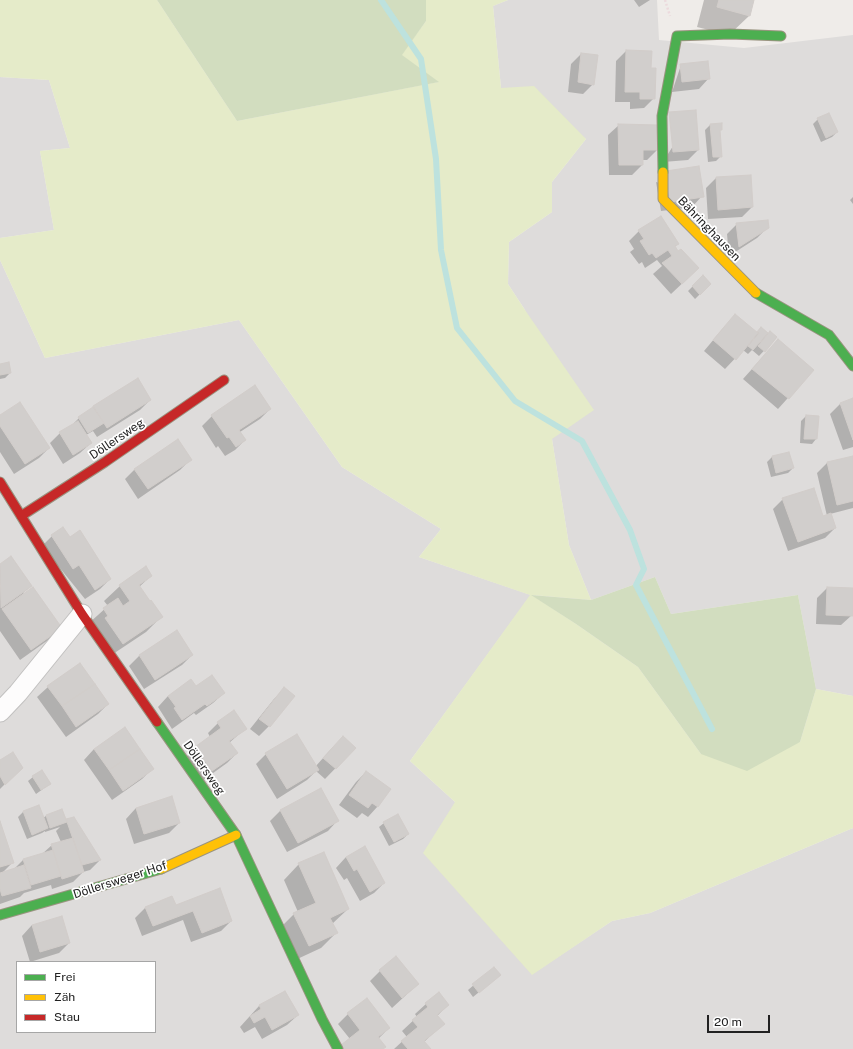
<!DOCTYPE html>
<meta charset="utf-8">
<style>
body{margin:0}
#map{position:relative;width:853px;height:1049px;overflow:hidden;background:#efece9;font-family:"Public Sans",sans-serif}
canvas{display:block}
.legend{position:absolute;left:16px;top:961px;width:140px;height:72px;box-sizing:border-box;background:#fff;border:1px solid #a6a6a6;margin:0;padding:5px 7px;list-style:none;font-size:12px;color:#212121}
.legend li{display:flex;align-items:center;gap:8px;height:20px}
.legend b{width:20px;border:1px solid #a6a6a6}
.scale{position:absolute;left:707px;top:1015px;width:63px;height:18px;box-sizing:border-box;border:2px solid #212121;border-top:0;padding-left:5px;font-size:12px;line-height:14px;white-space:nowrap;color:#212121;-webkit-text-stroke:3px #fff;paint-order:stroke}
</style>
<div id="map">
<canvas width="853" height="1049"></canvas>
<ul class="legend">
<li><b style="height:5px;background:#4caf50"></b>Frei</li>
<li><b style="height:5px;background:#ffc107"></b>Zäh</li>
<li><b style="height:5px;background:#c62828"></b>Stau</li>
</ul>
<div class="scale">20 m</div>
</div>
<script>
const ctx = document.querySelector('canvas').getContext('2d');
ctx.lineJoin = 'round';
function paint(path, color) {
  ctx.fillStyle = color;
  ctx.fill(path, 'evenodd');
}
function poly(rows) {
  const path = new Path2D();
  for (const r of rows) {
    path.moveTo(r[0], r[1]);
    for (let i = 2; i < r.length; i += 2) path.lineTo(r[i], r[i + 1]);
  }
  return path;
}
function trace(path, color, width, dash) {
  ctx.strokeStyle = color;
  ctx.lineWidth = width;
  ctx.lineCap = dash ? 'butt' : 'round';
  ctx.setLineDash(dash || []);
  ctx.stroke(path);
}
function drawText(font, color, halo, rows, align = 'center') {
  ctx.font = font + ' "Public Sans",sans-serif';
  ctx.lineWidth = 3.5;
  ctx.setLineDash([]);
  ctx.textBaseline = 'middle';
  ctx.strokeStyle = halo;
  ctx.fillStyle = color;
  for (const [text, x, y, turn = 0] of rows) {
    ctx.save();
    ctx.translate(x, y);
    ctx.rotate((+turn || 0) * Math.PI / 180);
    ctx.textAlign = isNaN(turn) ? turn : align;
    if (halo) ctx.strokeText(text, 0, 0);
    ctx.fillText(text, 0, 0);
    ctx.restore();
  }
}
const residential = poly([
 [508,0,657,0,659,40,744,48,853,35,853,696,816,689,798,595,671,614,655,577,591,600,569,545,552,439,525,310,508,284,509,242,552,212,552,182,586,139,501,88,493,6],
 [0,77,49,80,70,148,40,151,54,230,0,238],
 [0,260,45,358,239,320,342,467,441,529,419,557,531,595,410,761,455,802,532,974,612,921,650,913,853,828,853,1049,0,1049],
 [17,962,155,962,155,1032,17,1032]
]);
const grass = poly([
 [0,0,157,0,237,121,438,82,401,55,426,21,426,0,508,0,493,6,501,88,534,86,586,139,552,182,552,212,509,242,508,284,525,310,594,410,552,439,569,545,591,600,532,595,576,624,638,667,701,754,800,742,816,689,853,696,853,828,650,913,612,921,532,975,423,853,455,802,410,761,530,595,419,557,441,529,342,467,239,320,45,358,0,260,0,238,54,230,40,151,70,148,49,80,0,77]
]);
const forest = poly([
 [157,0,426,0,426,21,402,55,439,82,237,121],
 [655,577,671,614,798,595,816,689,800,742,747,771,701,754,638,667,576,624,531,595,591,600]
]);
const shadow = poly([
 [634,0,650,0,639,7],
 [704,0,749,0,749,16,729,35,697,27],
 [626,51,654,98,644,108,630,109,630,102,615,102,616,61],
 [581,54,593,84,583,94,568,92,571,64],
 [681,65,709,78,699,89,672,92],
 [695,111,698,150,688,160,663,162],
 [818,119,837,132,832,137,821,142,813,124],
 [619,125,657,150,647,160,642,160,642,165,632,175,609,175,608,135],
 [710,125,721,129,719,132,721,156,716,161,708,162,705,130],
 [716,178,752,207,742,217,708,219,706,188],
 [656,182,702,196,692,207,661,211],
 [853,197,853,204,850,200],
 [737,224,767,228,757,238,729,256,727,234],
 [639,231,678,244,674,247,688,278,671,294,653,274,662,266,657,260,645,268,642,262,639,264,630,252,634,249,629,241],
 [703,276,710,284,695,299,688,291],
 [725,326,757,333,761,328,769,334,776,338,759,356,752,350,748,354,743,350,725,369,704,351],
 [778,340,813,370,778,409,743,379],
 [0,365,10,373,5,378,0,379],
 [853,399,853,447,843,450,830,414,840,404],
 [150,400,140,410,97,437,93,431,86,435,91,443,80,453,63,464,50,443,60,433,75,424,74,423,79,418,94,407],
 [270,409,260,419,240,432,245,440,235,450,225,456,218,446,216,448,202,426,212,416],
 [0,416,49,448,39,458,14,474,0,452],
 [806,416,818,417,816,439,812,444,800,443,801,421],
 [789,453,793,468,788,473,771,477,767,462,772,457],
 [853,457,853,508,830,514,835,528,825,538,788,551,773,509,783,499,822,518,827,516,817,473,827,463],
 [191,459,180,470,138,499,125,479,135,469],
 [52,536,70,538,110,579,100,589,85,599,42,546],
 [11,557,31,586,23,593,61,628,51,638,20,660,0,631,0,565],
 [151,576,139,587,161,617,146,632,107,658,88,624,108,606,104,601,120,586],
 [827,588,852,615,841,625,816,624,817,598],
 [177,632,192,655,182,665,144,689,129,666,139,656],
 [48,687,108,704,98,714,66,737,37,697],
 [196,688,224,693,213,703,196,715,194,713,172,729,158,707,168,696],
 [284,689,293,696,269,726,259,736,250,729,274,699],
 [234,712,245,729,229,743,237,753,227,763,202,781,185,758,196,747,210,737,208,733,218,723],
 [333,747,355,748,325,779,316,771,307,780,277,799,256,764,266,754,315,767],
 [94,749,152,769,142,779,112,800,84,760],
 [0,761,21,768,0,789],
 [366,772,378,806,368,817,362,813,357,818,339,805,356,782],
 [33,777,50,784,36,794,28,781],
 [39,806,43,818,46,816,62,810,66,821,67,820,100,860,90,870,83,872,73,882,52,889,51,885,24,893,20,897,0,904,0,824,12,863,2,873,14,869,23,860,42,854,52,845,61,842,56,831,60,827,45,832,45,831,42,833,27,839,18,817,23,812],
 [136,808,179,823,169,833,134,844,126,819],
 [280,811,338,820,328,831,287,852,270,821],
 [384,823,408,834,403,839,389,846,379,827],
 [324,853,348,909,332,924,336,933,321,948,293,961,279,929,294,914,298,912,284,880,299,864],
 [346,857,384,883,374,893,360,901,347,878,344,880,336,868],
 [219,890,231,921,221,931,191,942,183,920,142,936,135,918,145,908,175,907],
 [32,925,69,943,59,953,30,962,22,936],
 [494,968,500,975,473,997,468,990],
 [380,971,418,984,392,1008,370,981],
 [285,992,298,1015,287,1025,262,1039,255,1027,244,1033,240,1027,259,1006],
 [438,993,448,1005,437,1016,443,1024,424,1042,430,1049,394,1049,407,1037,402,1031,417,1017,415,1014],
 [348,1014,389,1028,378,1039,383,1049,350,1039,338,1024]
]);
const stream = poly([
 [381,0,421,59,436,159,441,250,457,328,515,401,582,441,630,530,644,569,636,585,712,729]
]);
const building = poly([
 [719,0,754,0,750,16,717,7,719,0],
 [626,50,652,51,651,68,656,68,655,99,640,99,640,92,625,92,626,50],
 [581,53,598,55,594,85,578,82,581,53],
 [708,61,710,79,682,82,680,64,708,61],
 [696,110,699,150,673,152,669,112,696,110],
 [829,113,838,132,826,138,817,118,829,113],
 [722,123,722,130,720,130,722,157,713,157,710,124,722,123],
 [618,124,658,125,658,150,643,150,643,165,619,165,618,124],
 [699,166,704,197,670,202,666,171,699,166],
 [751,175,753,207,718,210,716,177,751,175],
 [661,216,679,244,675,246,678,251,681,249,699,268,682,284,662,263,672,256,668,250,656,258,652,253,649,255,640,241,644,239,638,230,661,216],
 [768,220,769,228,739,247,736,223,768,220],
 [703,275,711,284,700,295,692,286,703,275],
 [735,314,758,333,736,360,713,340,735,314],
 [761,327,768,333,753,350,748,346,759,333,757,332,761,327],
 [770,331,777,337,765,352,758,346,770,331],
 [778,339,814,370,789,399,752,369,778,339],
 [9,362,11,373,0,375,0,364,9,362],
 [138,378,151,400,107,428,93,406,138,378],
 [255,385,271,409,239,430,246,440,236,447,229,437,227,438,211,415,255,385],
 [853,398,853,440,840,403,853,398],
 [20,402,50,448,25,464,0,426,0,415,20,402],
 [93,407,104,423,88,433,78,417,93,407],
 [806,415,819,416,817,439,804,439,806,415],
 [78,421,92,443,73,455,59,432,78,421],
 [178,439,192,460,148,489,134,469,178,439],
 [789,452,794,468,776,473,772,456,789,452],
 [853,456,853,501,837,505,827,462,853,456],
 [814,488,823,516,831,513,836,528,798,542,782,498,814,488],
 [63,527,70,537,80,530,111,579,95,590,79,565,73,569,51,535,63,527],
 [11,556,32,586,1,608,0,564,11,556],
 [146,566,152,576,139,585,150,601,151,600,163,617,123,644,105,618,108,616,103,608,118,598,123,606,130,601,119,585,146,566],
 [33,587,62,628,31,650,2,609,33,587],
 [827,587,853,588,853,616,826,615,827,587],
 [177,630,193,655,155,680,139,655,177,630],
 [80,663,95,684,62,706,47,686,80,663],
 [212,675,225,693,207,706,205,704,182,720,174,708,176,707,168,696,191,679,196,686,212,675],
 [95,684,109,704,76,727,62,706,95,684],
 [284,687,295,696,270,727,259,719,284,687],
 [234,710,247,729,229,741,238,753,212,771,195,747,221,728,217,722,234,710],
 [125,727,140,749,109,770,94,749,125,727],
 [297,734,319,770,287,789,265,753,297,734],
 [343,736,356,748,336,769,323,758,343,736],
 [140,749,154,769,123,791,109,770,140,749],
 [13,752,23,768,5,785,0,776,0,760,13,752],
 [42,770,51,784,41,790,32,776,42,770],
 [366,771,391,789,378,807,372,803,368,808,349,795,366,771],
 [321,788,339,821,298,843,280,810,321,788],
 [172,796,180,823,144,834,136,808,172,796],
 [39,805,48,828,32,835,23,811,39,805],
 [62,809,67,822,50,828,46,815,62,809],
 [398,814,409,834,394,842,383,822,398,814],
 [74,817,101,860,82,865,66,819,74,817],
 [0,821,14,863,0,867,0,821],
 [73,838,84,872,62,879,51,844,73,838],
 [365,846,385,883,370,892,357,869,354,871,346,857,365,846],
 [53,850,61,876,31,885,23,859,53,850],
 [324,852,349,909,330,918,338,933,309,946,293,913,316,903,298,863,324,852],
 [24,865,31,888,2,896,0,889,0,873,24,865],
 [220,888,232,921,202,933,193,911,153,926,145,907,172,896,176,905,220,888],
 [62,916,70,943,40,952,32,925,62,916],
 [396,956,419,984,402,998,379,970,396,956],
 [494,967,501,975,479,993,472,984,494,967],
 [285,991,299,1015,272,1030,265,1017,254,1023,250,1016,261,1009,259,1005,285,991],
 [439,992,449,1005,437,1015,445,1024,424,1041,431,1049,408,1049,401,1041,418,1027,412,1020,428,1007,425,1003,439,992],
 [367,998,390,1028,378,1037,386,1047,383,1049,344,1049,341,1045,360,1030,347,1013,367,998]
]);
const path = poly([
 [665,0,670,16]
]);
const street = poly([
 [0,712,18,693,82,614]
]);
const fast = poly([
 [663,172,662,116,677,36,730,34,781,36],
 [756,293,829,335,853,366],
 [157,722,236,835,322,1019,338,1049],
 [0,915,161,869]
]);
const slow = poly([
 [663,172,663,199,756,293],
 [161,869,236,835]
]);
const jam = poly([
 [0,482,82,614,157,722],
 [21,516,105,462,224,380]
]);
const streetNames = [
 ["Bähringhausen",709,229,46],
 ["Döllersweg",117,439,-34],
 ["Döllersweg",204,768,55],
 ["Döllersweger Hof",120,880,-18]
];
paint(residential, '#dedcdb');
paint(grass, '#e5ebc9');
paint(forest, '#d2ddbf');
paint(shadow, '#0003');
trace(stream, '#bde2de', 6);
paint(building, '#d1cecc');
trace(building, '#d2cdca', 1);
trace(street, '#c2c1c0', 21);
trace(fast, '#9a9480', 11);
trace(slow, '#9a9480', 11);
trace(jam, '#9a9480', 11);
trace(path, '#ecdadd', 2.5, [2, 2]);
trace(street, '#fdfcfc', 19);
trace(fast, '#4caf50', 9);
trace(slow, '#ffc107', 9);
trace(jam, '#c62828', 9);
drawText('12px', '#212121', '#fff', streetNames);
</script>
